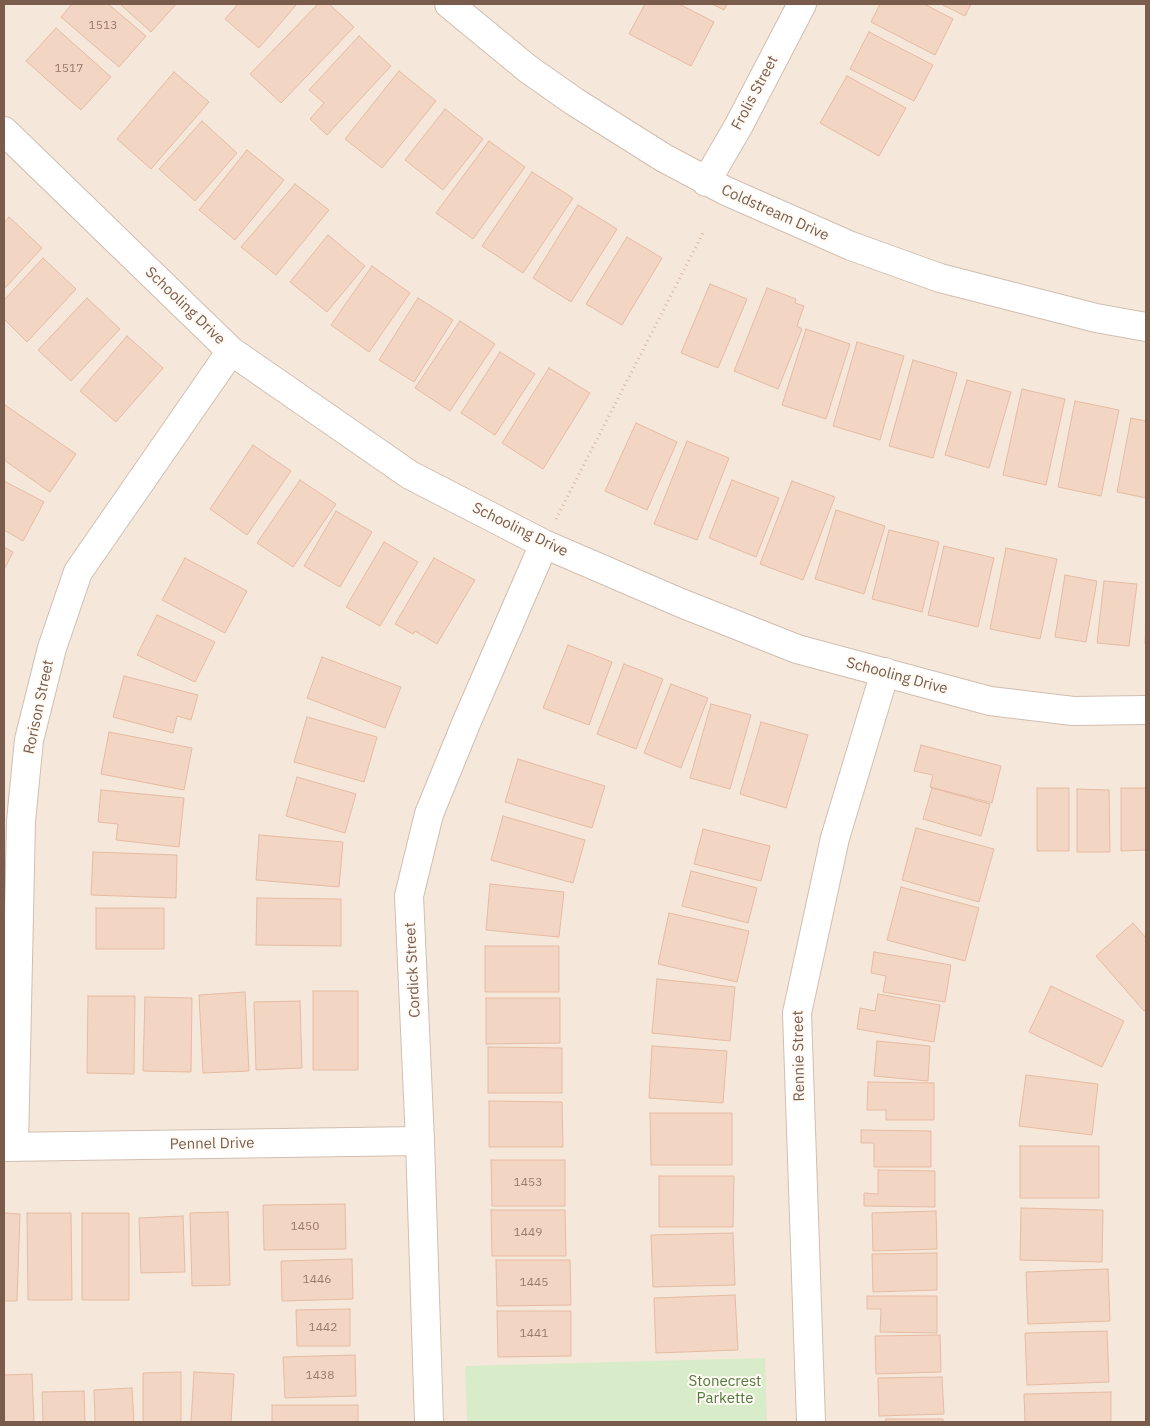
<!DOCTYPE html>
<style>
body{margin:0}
#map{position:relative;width:1150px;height:1426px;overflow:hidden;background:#fdf6ec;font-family:"IBM Plex Sans",sans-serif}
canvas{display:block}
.frame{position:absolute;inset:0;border:5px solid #7a5c4d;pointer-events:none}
</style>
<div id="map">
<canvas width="1150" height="1426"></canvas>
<div class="frame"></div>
</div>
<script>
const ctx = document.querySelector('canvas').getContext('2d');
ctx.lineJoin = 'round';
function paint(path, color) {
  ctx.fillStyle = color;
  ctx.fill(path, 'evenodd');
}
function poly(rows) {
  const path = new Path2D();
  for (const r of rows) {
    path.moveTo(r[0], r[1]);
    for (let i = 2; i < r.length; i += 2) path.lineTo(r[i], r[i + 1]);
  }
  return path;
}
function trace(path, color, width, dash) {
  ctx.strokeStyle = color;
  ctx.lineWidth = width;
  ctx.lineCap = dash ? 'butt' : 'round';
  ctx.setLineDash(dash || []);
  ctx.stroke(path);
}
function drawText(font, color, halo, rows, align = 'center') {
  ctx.font = font + ' "IBM Plex Sans",sans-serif';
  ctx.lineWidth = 4;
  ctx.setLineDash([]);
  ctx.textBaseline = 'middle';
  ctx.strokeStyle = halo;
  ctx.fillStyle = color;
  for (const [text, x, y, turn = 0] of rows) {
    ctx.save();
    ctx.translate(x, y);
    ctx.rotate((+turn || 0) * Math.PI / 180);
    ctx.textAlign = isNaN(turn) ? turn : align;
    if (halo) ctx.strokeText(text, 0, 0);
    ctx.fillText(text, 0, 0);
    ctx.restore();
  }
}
const residential = poly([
 [4,4,1146,4,1146,1422,4,1422]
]);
const green = poly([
 [765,1358,767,1422,467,1422,465,1366]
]);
const building = poly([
 [72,4,108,4,146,36,119,67,61,17,72,4],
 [120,4,176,4,151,32,120,4],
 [238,4,297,4,259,48,225,19,238,4],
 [318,4,329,4,354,27,281,103,250,74,318,4],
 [645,4,679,4,714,22,691,66,629,34,645,4],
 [712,4,727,4,724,10,712,4],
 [880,4,924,4,953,19,935,55,871,22,880,4],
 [941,4,971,4,965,16,941,4],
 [56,28,111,77,81,110,26,61,56,28],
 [869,32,933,65,914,101,850,69,869,32],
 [359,36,391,66,327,135,310,119,324,103,309,90,359,36],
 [399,71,436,101,382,168,345,139,399,71],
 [174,72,209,102,151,169,117,139,174,72],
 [847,76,906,108,879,156,820,123,847,76],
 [445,109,483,139,443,190,405,160,445,109],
 [202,121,237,153,195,201,159,169,202,121],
 [489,141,525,167,473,239,436,213,489,141],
 [247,150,284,180,235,240,199,210,247,150],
 [532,172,573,198,523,273,482,246,532,172],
 [295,184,329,210,276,275,241,247,295,184],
 [578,205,617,229,571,302,533,278,578,205],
 [9,217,42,248,4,289,4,223,9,217],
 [328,235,365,266,327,312,290,282,328,235],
 [627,237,662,258,622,325,586,304,627,237],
 [43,258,76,289,27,342,4,319,4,300,43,258],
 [372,266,410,293,369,352,331,325,372,266],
 [710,284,747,299,718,368,681,353,710,284],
 [767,288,796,299,795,303,804,306,797,326,802,329,778,389,734,371,767,288],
 [87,298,120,329,71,381,38,350,87,298],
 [418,298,453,320,414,382,379,360,418,298],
 [460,321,495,344,450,411,415,388,460,321],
 [806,329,850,344,826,419,782,405,806,329],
 [127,336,163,368,116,422,80,391,127,336],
 [857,342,904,356,880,440,833,426,857,342],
 [500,352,535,374,495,435,461,413,500,352],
 [913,360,957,373,933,458,889,446,913,360],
 [549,368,590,393,543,469,502,443,549,368],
 [967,380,1011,392,989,468,945,455,967,380],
 [1022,389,1065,399,1046,485,1003,475,1022,389],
 [1075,401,1119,410,1101,496,1058,487,1075,401],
 [5,405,76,454,50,492,4,460,4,408,5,405],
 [1131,418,1146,421,1146,498,1117,492,1131,418],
 [636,423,677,442,647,510,605,491,636,423],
 [687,441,729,458,697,540,654,524,687,441],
 [253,445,291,471,247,535,210,509,253,445],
 [300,480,336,504,293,567,257,543,300,480],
 [732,480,779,498,756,557,709,538,732,480],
 [4,481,44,502,23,541,4,530,4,481],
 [792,481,835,497,803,580,760,564,792,481],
 [836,510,885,526,864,594,815,579,836,510],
 [336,511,372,532,340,587,304,566,336,511],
 [889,530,939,542,922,612,872,599,889,530],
 [384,542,418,562,380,626,346,607,384,542],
 [944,546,994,558,978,627,928,615,944,546],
 [4,547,13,552,4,570,4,547],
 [1006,548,1057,559,1040,639,990,629,1006,548],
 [185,558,247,591,225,633,162,600,185,558],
 [434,558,475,580,437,644,415,631,413,634,395,624,434,558],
 [1065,575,1097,581,1086,642,1055,637,1065,575],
 [1104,581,1137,584,1129,646,1097,643,1104,581],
 [1146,612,1146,644,1145,644,1146,612],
 [157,615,215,642,195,682,137,655,157,615],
 [568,645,612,662,589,725,543,708,568,645],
 [322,657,401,687,385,728,307,698,322,657],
 [624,664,663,679,636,749,597,734,624,664],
 [124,676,198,695,191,720,177,716,173,733,113,717,124,676],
 [671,684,708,698,681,768,644,753,671,684],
 [711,704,751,715,730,789,690,778,711,704],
 [307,717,377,737,364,782,294,762,307,717],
 [761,722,808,735,786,808,740,794,761,722],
 [109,732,192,748,184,790,101,774,109,732],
 [921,745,1001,766,992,803,930,787,933,775,914,771,921,745],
 [518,759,605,786,592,828,505,802,518,759],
 [297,777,356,794,345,833,286,816,297,777],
 [932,788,990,804,981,836,923,819,932,788],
 [1037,788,1069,788,1069,851,1037,851,1037,788],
 [1121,788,1146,788,1146,850,1121,851,1121,788],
 [1077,789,1109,790,1110,852,1077,852,1077,789],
 [101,790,184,798,179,847,116,840,118,824,98,822,101,790],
 [503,816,585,840,573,883,491,860,503,816],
 [916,828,994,849,979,902,902,880,916,828],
 [703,829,770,846,761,881,694,864,703,829],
 [259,835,343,842,339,887,256,880,259,835],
 [93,852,177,855,176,898,91,895,93,852],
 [691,871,757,888,748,923,682,906,691,871],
 [490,884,564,892,559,937,486,930,490,884],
 [901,887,979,908,965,961,887,940,901,887],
 [257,898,341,899,341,946,256,945,257,898],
 [96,908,164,908,164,949,96,949,96,908],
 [669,913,749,931,737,982,658,964,669,913],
 [1133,923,1146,938,1146,1009,1144,1011,1096,956,1133,923],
 [485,946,559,946,559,992,485,992,485,946],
 [874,952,951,965,945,1002,883,992,886,976,871,973,874,952],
 [657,979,735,987,730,1041,652,1033,657,979],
 [1051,986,1124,1021,1102,1067,1029,1032,1051,986],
 [313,991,358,991,358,1070,313,1070,313,991],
 [245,992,249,1071,203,1073,199,995,245,992],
 [878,994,940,1005,934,1042,857,1029,860,1008,875,1011,878,994],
 [88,996,135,996,134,1074,87,1073,88,996],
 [145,997,192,998,191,1072,143,1071,145,997],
 [486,998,560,998,560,1043,486,1044,486,998],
 [300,1001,302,1068,256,1070,254,1002,300,1001],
 [877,1041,930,1046,928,1081,874,1076,877,1041],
 [652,1046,727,1051,723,1103,649,1098,652,1046],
 [488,1047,562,1048,562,1093,488,1093,488,1047],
 [1026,1075,1098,1084,1092,1135,1019,1126,1026,1075],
 [868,1082,934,1083,934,1120,886,1120,886,1110,867,1110,868,1082],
 [489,1101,562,1102,563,1147,489,1147,489,1101],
 [650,1113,732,1113,732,1165,651,1165,650,1113],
 [861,1130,931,1131,931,1167,874,1167,874,1143,861,1143,861,1130],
 [1020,1146,1099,1146,1099,1198,1020,1198,1020,1146],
 [491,1160,565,1160,565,1206,492,1206,491,1160],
 [878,1170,935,1171,935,1207,864,1206,864,1193,878,1194,878,1170],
 [659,1176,734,1176,733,1227,659,1227,659,1176],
 [345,1204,346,1249,264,1250,263,1205,345,1204],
 [1021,1208,1103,1210,1102,1262,1020,1260,1021,1208],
 [491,1210,565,1210,566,1256,492,1256,491,1210],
 [936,1211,937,1249,873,1251,872,1213,936,1211],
 [228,1212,230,1285,192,1286,190,1213,228,1212],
 [4,1213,20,1214,17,1301,4,1301,4,1213],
 [27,1213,71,1213,72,1300,28,1300,27,1213],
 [82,1213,129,1213,129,1300,82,1300,82,1213],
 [183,1216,185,1272,141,1273,139,1218,183,1216],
 [733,1233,735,1285,653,1287,651,1235,733,1233],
 [937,1253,937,1290,873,1292,872,1254,937,1253],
 [352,1259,353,1299,282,1301,281,1261,352,1259],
 [496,1260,570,1260,571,1305,497,1306,496,1260],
 [1108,1269,1110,1321,1028,1324,1026,1272,1108,1269],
 [735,1295,738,1350,656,1353,654,1298,735,1295],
 [867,1296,937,1296,937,1333,880,1332,881,1309,867,1309,867,1296],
 [350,1309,350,1346,297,1346,296,1310,350,1309],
 [497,1311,571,1311,571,1356,498,1357,497,1311],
 [1107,1331,1109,1382,1027,1385,1025,1333,1107,1331],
 [940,1335,941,1372,876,1374,875,1336,940,1335],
 [355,1355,356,1396,285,1398,283,1357,355,1355],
 [181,1372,181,1422,143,1422,143,1373,181,1372],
 [194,1372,234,1374,231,1422,191,1422,194,1372],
 [32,1374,34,1422,4,1422,4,1375,32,1374],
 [942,1377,944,1414,879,1416,878,1378,942,1377],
 [132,1388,134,1422,95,1422,94,1390,132,1388],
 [84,1391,85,1422,43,1422,42,1392,84,1391],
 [1111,1392,1111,1422,1025,1422,1024,1394,1111,1392],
 [272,1405,358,1405,358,1422,272,1422,272,1405],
 [886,1419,943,1419,943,1422,886,1422,886,1419]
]);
const path = poly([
 [556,519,703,233]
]);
const minor = poly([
 [449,4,528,69,575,102,664,158,726,191,851,246,940,278,1096,318,1146,327],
 [4,131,231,351,410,475,544,544,681,603,797,649,990,701,1073,711,1146,710],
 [706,182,739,125,802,4],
 [14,1146,21,821,29,740,52,648,78,572,231,351],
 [4,1147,420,1141],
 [429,1422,420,1141,409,896,429,814,467,721,544,544],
 [811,1422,797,1013,835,838,885,672]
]);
const numberNames = [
 ["1513",103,26],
 ["1517",69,69],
 ["1453",528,1183],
 ["1450",305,1227],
 ["1449",528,1233],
 ["1446",317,1280],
 ["1445",534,1283],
 ["1442",323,1328],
 ["1441",534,1334],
 ["1438",320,1376]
];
const streetNames = [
 ["Frolis Street",755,93,-62],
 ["Coldstream Drive",775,213,24],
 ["Schooling Drive",185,306,44],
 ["Schooling Drive",520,530,26],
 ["Schooling Drive",897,676,15],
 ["Rorison Street",39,707,-78],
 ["Cordick Street",413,970,-93],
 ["Rennie Street",799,1056,-91],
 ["Pennel Drive",212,1144,-1]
];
const parkNames = [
 ["Stonecrest",725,1382],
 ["Parkette",725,1399]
];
paint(residential, '#f5e8da');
paint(green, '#d8ecc9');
paint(building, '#f3d5c3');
trace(building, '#e6bba3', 1);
trace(minor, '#d1beb0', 30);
trace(path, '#d9b8a5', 3, [1, 4]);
trace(minor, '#fff', 28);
drawText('12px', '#987a6a', null, numberNames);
drawText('15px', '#7a5c4d', '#fffaf3', streetNames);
drawText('15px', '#537a41', '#fffaf3', parkNames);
</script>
